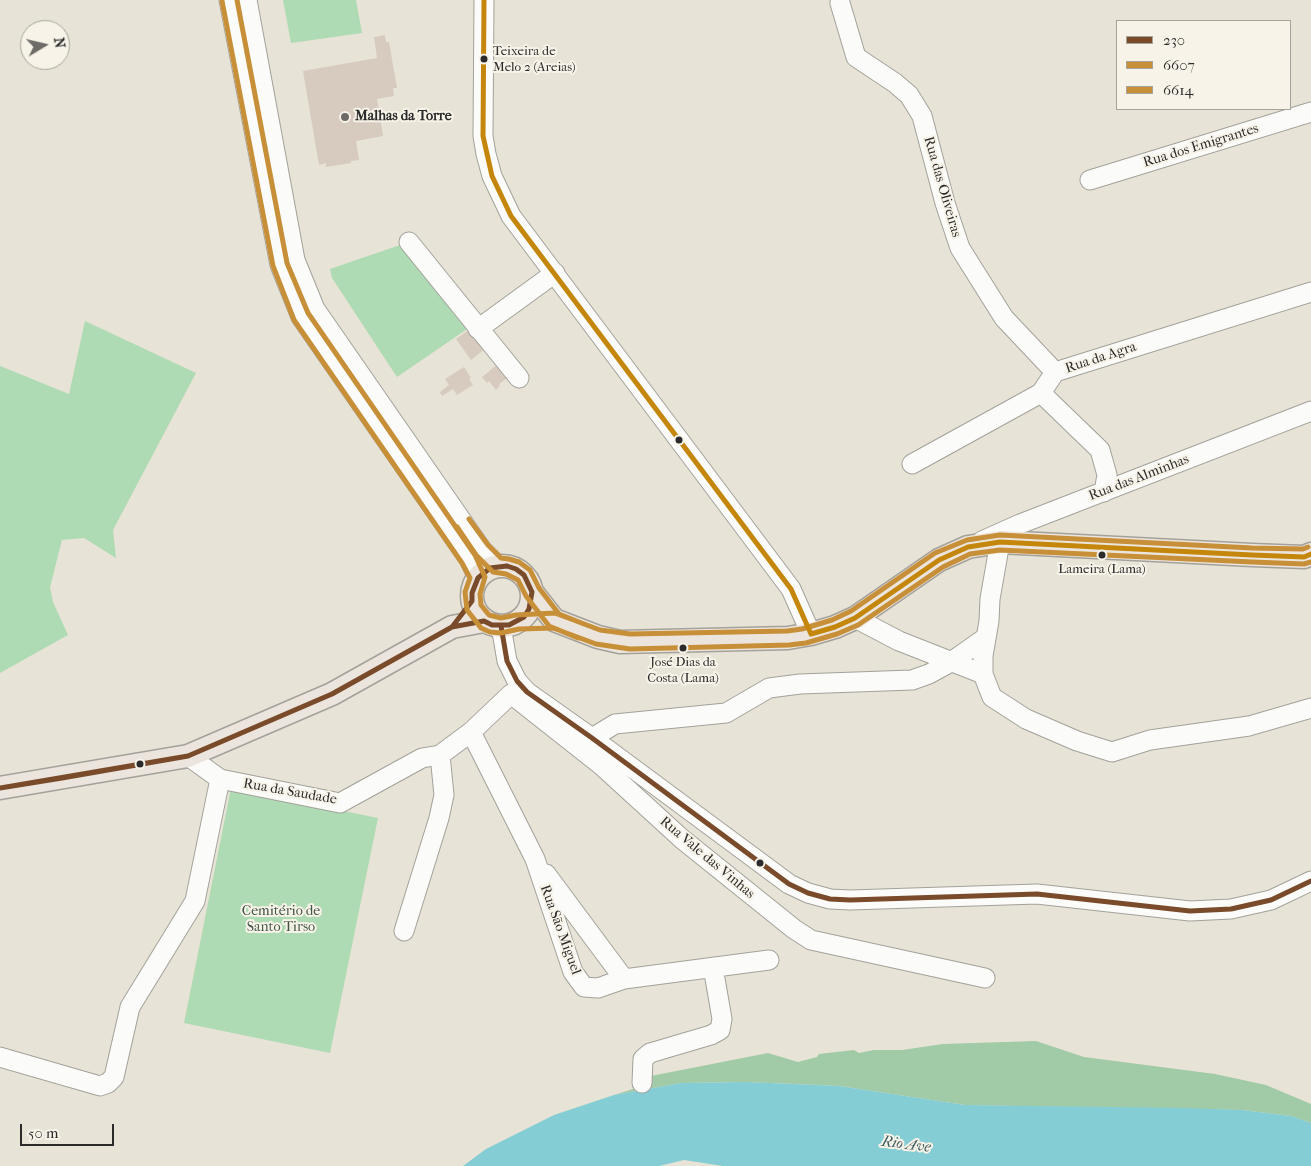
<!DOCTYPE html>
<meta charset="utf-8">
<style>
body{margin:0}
#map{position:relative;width:1311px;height:1166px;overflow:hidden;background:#e7e3d6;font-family:"IM FELL French Canon",serif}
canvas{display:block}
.legend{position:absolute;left:1116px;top:20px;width:175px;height:90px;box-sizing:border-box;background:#f7f3e8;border:1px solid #a5a39c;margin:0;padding:6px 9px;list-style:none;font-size:15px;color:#2b2b2b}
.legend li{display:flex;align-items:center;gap:10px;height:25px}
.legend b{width:25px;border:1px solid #a5a39c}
.north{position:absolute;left:20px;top:20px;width:50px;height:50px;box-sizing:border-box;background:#f7f3e8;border:1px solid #a5a39c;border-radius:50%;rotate:81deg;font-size:14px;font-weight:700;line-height:20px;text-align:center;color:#2b2b2b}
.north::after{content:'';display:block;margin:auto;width:18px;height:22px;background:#6d6b67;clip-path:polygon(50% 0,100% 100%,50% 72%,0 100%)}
.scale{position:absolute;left:20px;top:1124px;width:94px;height:22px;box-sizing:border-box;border:2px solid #2b2b2b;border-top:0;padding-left:6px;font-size:15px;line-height:18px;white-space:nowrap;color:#2b2b2b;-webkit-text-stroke:4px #f7f3e8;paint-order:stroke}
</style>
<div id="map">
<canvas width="1311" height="1166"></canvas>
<ul class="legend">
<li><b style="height:6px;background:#7a4b2a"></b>230</li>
<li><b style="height:6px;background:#c78f37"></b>6607</li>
<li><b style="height:6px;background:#c78f37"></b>6614</li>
</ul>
<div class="north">N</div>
<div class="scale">50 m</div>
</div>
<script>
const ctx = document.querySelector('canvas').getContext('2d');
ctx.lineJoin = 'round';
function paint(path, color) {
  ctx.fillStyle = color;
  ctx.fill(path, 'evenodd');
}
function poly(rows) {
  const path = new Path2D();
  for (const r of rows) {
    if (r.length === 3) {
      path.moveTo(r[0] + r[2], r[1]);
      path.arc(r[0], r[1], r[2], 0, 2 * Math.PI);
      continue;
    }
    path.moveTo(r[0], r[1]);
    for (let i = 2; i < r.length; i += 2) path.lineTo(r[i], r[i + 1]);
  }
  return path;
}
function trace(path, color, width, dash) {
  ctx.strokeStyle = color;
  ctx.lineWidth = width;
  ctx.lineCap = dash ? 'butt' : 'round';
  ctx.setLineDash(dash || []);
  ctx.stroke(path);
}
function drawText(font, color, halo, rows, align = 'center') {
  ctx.font = font + ' "IM FELL French Canon",serif';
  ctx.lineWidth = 4;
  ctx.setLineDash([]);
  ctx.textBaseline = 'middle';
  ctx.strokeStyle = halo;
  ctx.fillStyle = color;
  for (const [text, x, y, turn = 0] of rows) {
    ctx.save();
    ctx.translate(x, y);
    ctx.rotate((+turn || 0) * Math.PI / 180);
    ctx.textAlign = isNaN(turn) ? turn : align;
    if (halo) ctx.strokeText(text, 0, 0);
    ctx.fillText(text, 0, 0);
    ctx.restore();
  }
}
const green = poly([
 [283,0,356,0,362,33,291,43],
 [403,244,470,327,397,377,332,278,330,269],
 [85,321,196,373,113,530,116,558,84,538,62,540,50,587,53,602,68,635,0,673,0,366,69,394],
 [231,788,378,818,330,1053,184,1023]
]);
const forest = poly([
 [1036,1041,1084,1057,1215,1074,1266,1085,1311,1104,1311,1123,1291,1116,1242,1110,965,1105,839,1086,746,1082,681,1083,614,1095,636,1088,651,1076,768,1053,798,1062,817,1057,819,1054,854,1050,859,1053,874,1050,902,1050,943,1044]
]);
const water = poly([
 [746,1082,839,1086,965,1105,1185,1108,1242,1110,1291,1116,1311,1123,1311,1166,723,1166,684,1160,659,1166,463,1166,486,1149,554,1115,614,1095,681,1083]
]);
const building = poly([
 [385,35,386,42,389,42,397,88,393,88,394,96,377,99,383,136,356,141,359,160,351,161,351,163,326,167,326,163,319,165,303,71,377,58,374,37],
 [470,329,485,349,471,360,456,339],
 [498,364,507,378,499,384,500,386,496,390,489,381,487,383,482,377],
 [464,367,471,378,469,379,473,385,457,395,453,389,442,396,440,392,449,385,445,379]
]);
const minor = poly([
 [229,0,280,265,301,317,469,559,478,578],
 [247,0,295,260,315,309,482,550,498,566],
 [484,0,483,136,486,154,492,176,511,216,791,589,811,634],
 [840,3,856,57,895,83,909,95,922,116,945,203,960,248,1004,318,1055,372],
 [1090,180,1311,112],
 [409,242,519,378],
 [478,329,555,273],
 [1041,393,1100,450,1107,475,1104,492],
 [912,464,1041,393,1055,372,1311,292],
 [982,541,1020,524,1311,411],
 [855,618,899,641,983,674,992,697,1026,719,1077,741,1112,752,1150,740,1249,726,1311,708],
 [501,626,507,661,517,681,527,692,592,738,789,884,808,893,830,899,850,900,1037,894,1190,911,1231,909,1271,900,1311,881],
 [983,674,983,656,989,621,990,599,1000,542],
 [471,732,535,859,573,972,584,987,598,988,624,979,769,960],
 [592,738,615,724,726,713,769,688,800,684,912,680,929,674,951,662,985,638],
 [188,756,220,779,340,803,422,758,440,755,471,732,511,694,601,765,682,839,794,929,811,940,985,978],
 [546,874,624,979],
 [404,931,439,818,444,795,440,755],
 [0,1057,100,1086,108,1083,114,1077,130,1007,195,901,220,779],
 [642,1083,643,1059,650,1053,711,1035,720,1030,722,1019,713,967]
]);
const major = poly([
 [502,596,30],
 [532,592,554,620,598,637,620,642,788,638,811,634,835,627,855,618,939,560,968,547,1000,542,1252,555,1304,557,1311,554],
 [0,788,188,756,332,694,452,627,484,621]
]);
const bus1 = poly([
 [507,566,516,569,524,575,532,592,529,609,524,617,509,625,492,625,484,621,452,627,472,601,472,593,478,578,490,568,507,566],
 [501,626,507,661,517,681,527,692,592,738,789,884,808,893,830,899,850,900,1037,894,1190,911,1231,909,1271,900,1311,881],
 [332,694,452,627],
 [332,694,452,627],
 [188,756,62,778,0,788,188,756],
 [188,756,332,694],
 [188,756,332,694]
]);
const bus2 = poly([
 [222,1,273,266,294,320,462,563,470,578,465,592,467,610,481,628,490,632,501,633,519,629,553,628,596,644,630,649,789,645,806,643,837,634,858,625,943,567,970,554,1000,550,1252,562,1304,564,1311,562],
 [457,527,476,555,493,572,506,574,518,580,526,596,549,626,578,638]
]);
const bus3 = poly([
 [237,0,287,263,308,313,475,555,485,577,480,594,481,605,489,615,501,618,516,615,555,613,600,630,630,634,787,631,802,629,832,620,851,611,935,553,967,540,1000,535,1252,548,1303,549,1308,547],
 [469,519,488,545,501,558,509,559,519,562,530,570,539,588,559,614,584,624]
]);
const bus4 = poly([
 [484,0,483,136,492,176,511,216,791,589,811,634],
 [811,634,835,627,855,618,939,560,968,547,1000,542,1252,555,1304,557,1311,554]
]);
const markers = [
 [484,59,4.5,"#2b2b2b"],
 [345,117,5,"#6d6b67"],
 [679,440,4.5,"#2b2b2b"],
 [1102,555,4.5,"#2b2b2b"],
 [683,648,4.5,"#2b2b2b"],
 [140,764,4.5,"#2b2b2b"],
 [760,863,4.5,"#2b2b2b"]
];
const busNames = [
 ["Teixeira de",493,52,"left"],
 ["Melo 2 (Areias)",493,68,"left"],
 ["Lameira (Lama)",1102,570],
 ["José Dias da",683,663],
 ["Costa (Lama)",683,679]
];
const poiNames = [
 ["Malhas da Torre",355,117]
];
const streetNames = [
 ["Rua dos Emigrantes",1201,146,-17],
 ["Rua das Oliveiras",942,187,74],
 ["Rua da Agra",1101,358,-18],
 ["Rua das Alminhas",1139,478,-21],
 ["Rua da Saudade",290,792,10],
 ["Rua Vale das Vinhas",707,858,40],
 ["Rua São Miguel",560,930,70]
];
const parkNames = [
 ["Cemitério de",281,912],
 ["Santo Tirso",281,928]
];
const waterNames = [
 ["Rio Ave",906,1145,7]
];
paint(green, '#aedbb3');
paint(forest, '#a1caa6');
paint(water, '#84cdd5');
paint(building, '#d7cabf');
trace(minor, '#a3a19a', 21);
trace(major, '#a3a19a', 25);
trace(minor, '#fbfbf9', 19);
trace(major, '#ece5dd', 22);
trace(bus1, '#7a4b2a', 5);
trace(bus2, '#c78f37', 5);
trace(bus3, '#c78f37', 5);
trace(bus4, '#c4870b', 5);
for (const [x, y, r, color] of markers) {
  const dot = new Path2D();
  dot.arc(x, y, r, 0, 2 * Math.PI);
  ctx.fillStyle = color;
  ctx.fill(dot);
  trace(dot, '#f7f3e8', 2);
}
drawText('13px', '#2b2b2b', '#f7f3e8', busNames);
drawText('bold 14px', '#2b2b2b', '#f7f3e8', poiNames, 'left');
drawText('14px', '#2b2b2b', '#f7f3e8', streetNames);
drawText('14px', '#405546', '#f7f3e8', parkNames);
drawText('italic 15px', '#39595e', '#f7f3e8', waterNames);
</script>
